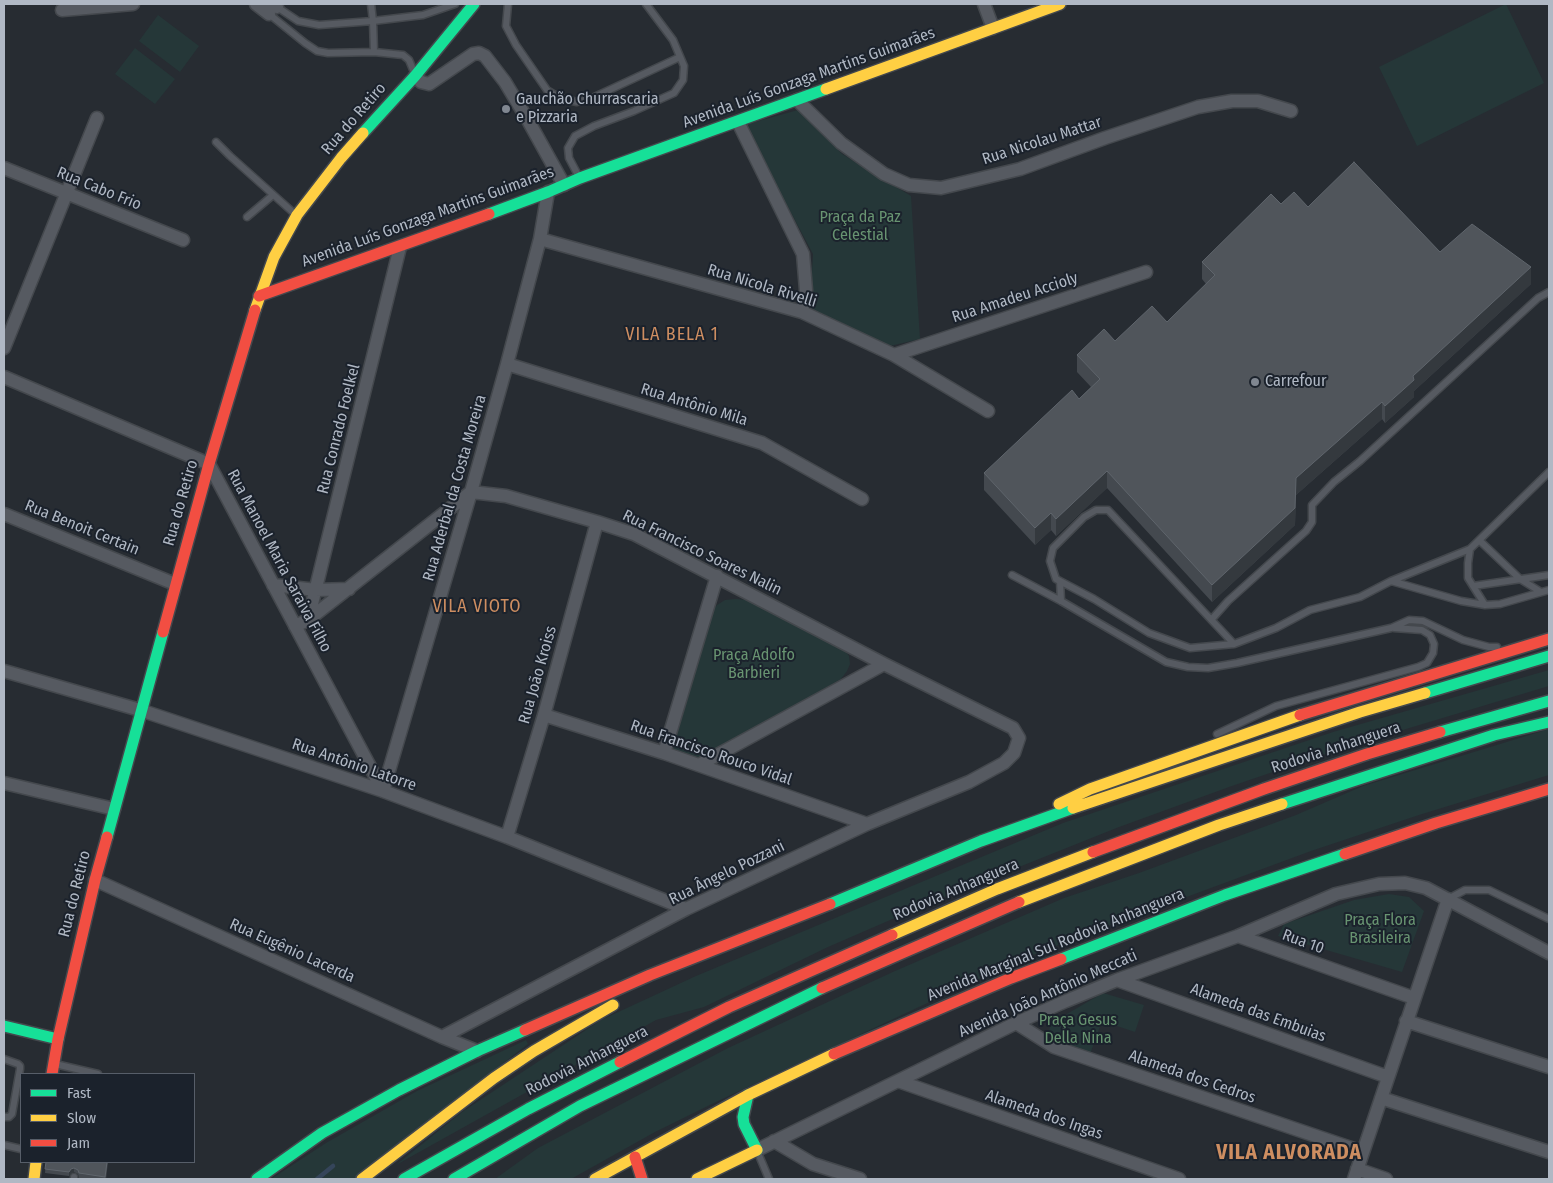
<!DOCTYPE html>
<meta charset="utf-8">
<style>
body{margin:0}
#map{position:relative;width:1553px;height:1183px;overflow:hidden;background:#272c32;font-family:"Fira Sans Condensed",sans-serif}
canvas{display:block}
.frame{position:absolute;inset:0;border:5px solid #b0b8c4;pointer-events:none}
.legend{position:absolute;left:20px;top:1073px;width:175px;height:90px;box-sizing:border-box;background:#1b222c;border:1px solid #575e69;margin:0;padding:6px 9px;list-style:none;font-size:15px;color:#b0b8c4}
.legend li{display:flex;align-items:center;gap:10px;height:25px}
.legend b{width:25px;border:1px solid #575e69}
</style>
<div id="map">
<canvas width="1553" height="1183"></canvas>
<div class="frame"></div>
<ul class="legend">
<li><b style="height:6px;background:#16e098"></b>Fast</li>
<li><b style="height:6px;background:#ffcf43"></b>Slow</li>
<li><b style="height:6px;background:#f24e42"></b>Jam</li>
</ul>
</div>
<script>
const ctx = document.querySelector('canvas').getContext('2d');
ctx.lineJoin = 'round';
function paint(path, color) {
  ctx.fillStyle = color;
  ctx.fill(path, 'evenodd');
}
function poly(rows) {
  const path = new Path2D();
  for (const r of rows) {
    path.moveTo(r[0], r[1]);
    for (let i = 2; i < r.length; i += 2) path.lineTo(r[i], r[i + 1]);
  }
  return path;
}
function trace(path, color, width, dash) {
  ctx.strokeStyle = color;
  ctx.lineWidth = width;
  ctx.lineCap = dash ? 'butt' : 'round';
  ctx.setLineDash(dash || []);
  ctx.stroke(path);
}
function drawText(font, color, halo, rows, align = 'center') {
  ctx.font = font + ' "Fira Sans Condensed",sans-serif';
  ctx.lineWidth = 4;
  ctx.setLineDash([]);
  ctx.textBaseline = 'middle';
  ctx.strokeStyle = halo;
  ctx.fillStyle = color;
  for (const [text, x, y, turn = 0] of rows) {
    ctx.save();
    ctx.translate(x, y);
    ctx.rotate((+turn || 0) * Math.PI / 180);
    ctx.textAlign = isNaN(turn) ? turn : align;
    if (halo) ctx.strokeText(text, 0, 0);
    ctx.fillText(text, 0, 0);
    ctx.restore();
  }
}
const green = poly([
 [1506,4,1544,83,1417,146,1379,67],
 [158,15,199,46,180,72,139,41],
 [135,48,175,79,155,104,115,74],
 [798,110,842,154,911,196,920,339,890,346,810,308,813,254,744,125],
 [736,599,747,600,826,638,842,647,849,656,850,664,847,671,841,679,698,762,672,753,712,611,717,605,725,600],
 [1549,670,1549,686,1343,748,1229,787,1119,827,934,901,828,947,704,1007,656,1020,396,1165,462,1112,601,1020,696,976,1063,823,1333,732],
 [1549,729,1549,775,1419,815,1311,851,1089,933,1015,962,718,1101,655,1132,571,1179,495,1179,538,1148,728,1048,895,971,1064,898,1139,873,1296,815,1363,786],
 [1389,894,1409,897,1424,911,1402,972,1278,936,1284,924,1354,900],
 [1103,993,1144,1005,1135,1032,1102,1021,1090,1054,1048,1038,1050,1027,1053,1022],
 [526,1040,528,1044,354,1179,271,1179,326,1143,417,1091]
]);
const stream = poly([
 [317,1179,333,1166]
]);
const lane = poly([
 [371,4,373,21,374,52],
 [508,4,506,26,516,45,547,90,560,98,577,102,592,98,680,57],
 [277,7,298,21,319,25,373,21,423,15,455,4],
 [269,14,305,43,317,51,328,53,374,52,403,55,409,60,414,72],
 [216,142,230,156,296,215],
 [579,177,569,158,568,148,575,136,594,126,634,111,674,93,683,80,684,66,673,40,646,4],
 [247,217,273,195],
 [1479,540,1520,579,1541,592],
 [1470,549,1468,563,1468,578,1485,605],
 [1012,575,1061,601,1166,662,1188,667,1208,668,1237,663,1391,628,1409,620,1423,621,1463,640,1489,647,1497,647],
 [1060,581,1061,601],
 [1391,581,1470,549,1549,472],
 [1473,586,1549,575],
 [1212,619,1228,601,1306,531,1312,522,1312,505,1334,482,1360,461,1538,298,1549,292],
 [1234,644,1108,510,1096,510,1084,517,1053,548,1050,561,1056,579,1094,599,1149,633,1190,648,1234,644,1276,628,1310,610,1360,597,1391,581,1461,601,1485,605,1500,604,1549,590],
 [1217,734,1276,706,1418,667,1427,663,1433,653,1434,644,1430,635,1422,630,1394,628],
 [1448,899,1465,890,1489,890,1549,919],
 [4,1059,18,1064,20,1066,20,1069,12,1114,9,1117,4,1117],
 [55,1064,98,1074],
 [4,1145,21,1149],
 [758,1153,769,1179],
 [74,1179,74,1177]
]);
const street = poly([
 [256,4,269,14],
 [273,4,277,7],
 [984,4,993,28],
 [62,10,133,4],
 [415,76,421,82,429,84,473,54,479,53,485,56,505,82,529,122,564,185],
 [797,100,841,143,884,174,909,185,941,188,1020,169,1105,138,1198,107,1232,101,1258,101,1291,111],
 [738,122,803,254,806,290,802,312],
 [4,168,183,240],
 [540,239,802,312,894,355,988,411],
 [4,348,97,118],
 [894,355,1146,272],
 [507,364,762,443,862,499],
 [4,377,209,464,383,791],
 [4,514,175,584],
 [273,585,316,590,349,589],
 [308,620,400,247],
 [295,626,308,620,471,492,506,496,597,522,634,534,884,664,1013,728,1019,738,1014,753,1004,763,969,782,867,824,686,909,442,1037],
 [4,671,140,710,383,791,507,837,686,909],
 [544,715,664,753,867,824],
 [664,753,717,576],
 [699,765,884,664],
 [4,783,114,809],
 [383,791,471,492,507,364,540,239,548,192],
 [507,837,544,715,597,522],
 [95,880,442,1037,477,1051],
 [1238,936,1414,998],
 [1117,980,1388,1077],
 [1406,1021,1549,1067],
 [1016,1023,1054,1047,1363,1152],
 [898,1081,1179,1179],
 [1381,1098,1549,1152],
 [774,1141,813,1164,860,1179],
 [757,1150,1016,1023,1066,1001,1117,980,1238,936,1336,894,1379,884,1405,883,1426,888,1549,953],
 [1357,1169,1386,1179],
 [1354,1179,1448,899]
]);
const fast = poly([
 [363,133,415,76,474,4],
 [489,214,548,192,580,178,826,89],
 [1425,693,1549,656],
 [1440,732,1549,701],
 [1282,804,1494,735,1549,722],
 [107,837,163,632],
 [830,904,981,841,1073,808],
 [1061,959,1225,895,1345,854],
 [4,1026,58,1039],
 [748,1095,743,1117,744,1124,757,1150],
 [257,1179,322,1133,399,1090,477,1051,525,1030],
 [404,1179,528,1109,620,1062],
 [454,1179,580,1106,822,988]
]);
const slow = poly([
 [826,89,1060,4],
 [255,310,274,257,297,215,341,158,363,133],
 [1059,804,1090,789,1300,715],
 [1073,808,1360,712,1425,693],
 [1019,902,1219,825,1282,804],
 [892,935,997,889,1093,852],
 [34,1179,36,1162],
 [362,1179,494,1078,534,1051,613,1005],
 [595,1179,748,1095,834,1054],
 [697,1179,757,1150]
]);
const jam = poly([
 [259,296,489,214],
 [163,632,209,464,255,310],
 [1300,715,1549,639],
 [1093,852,1264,789,1367,754,1440,732],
 [1345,854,1436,823,1549,789],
 [822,988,1019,902],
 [525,1030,650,975,830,904],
 [834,1054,1011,978,1061,959],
 [620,1062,729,1007,892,935],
 [52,1074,58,1039,95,880,107,837],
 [635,1157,642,1179]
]);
const wall = poly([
 [1281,204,1308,207,1531,284,1414,391,1414,397,1385,423,1382,419,1296,495,1295,525,1212,602,1107,488,1056,536,1051,530,1035,545,984,490,984,473,1079,399,1091,387,1077,372,1077,355,1167,322,1206,284,1202,279,1202,262],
 [46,1162,108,1162,106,1179,89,1179,79,1178,78,1174,74,1172,71,1173,69,1176,45,1173]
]);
const shadedWall = poly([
 [1531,267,1531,284,1414,391,1414,397,1385,423,1385,406,1413,376],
 [1382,402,1382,419,1296,495,1295,525,1212,602,1212,585,1296,478],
 [1107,471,1107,488,1056,536,1056,519],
 [1051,513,1051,530,1035,545,1035,528],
 [5,1040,5,1065,4,1072,4,1047],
 [74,1168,74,1172,71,1173,69,1176,69,1172,71,1169]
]);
const building = poly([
 [1354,162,1440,252,1472,224,1531,267,1413,376,1414,380,1385,406,1382,402,1296,478,1295,508,1212,585,1107,471,1056,519,1051,513,1035,528,984,473,1072,390,1079,399,1100,379,1077,355,1104,329,1115,341,1152,306,1167,322,1215,275,1202,262,1271,194,1281,204,1294,192,1308,207,1354,162],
 [46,1162,107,1162,105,1177,79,1173,78,1170,74,1168,71,1169,69,1172,45,1169,46,1162]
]);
const markers = [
 [506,109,5,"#808791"],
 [1255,382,5,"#808791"]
];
const streetNames = [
 ["Avenida Luís Gonzaga Martins Guimarães",809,78,-20],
 ["Rua do Retiro",354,119,-49],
 ["Rua Nicolau Mattar",1042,141,-18],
 ["Rua Cabo Frio",99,189,22],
 ["Avenida Luís Gonzaga Martins Guimarães",428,217,-20],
 ["Rua Nicola Rivelli",762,286,17],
 ["Rua Amadeu Accioly",1015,298,-18],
 ["Rua Antônio Mila",694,405,17],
 ["Rua Conrado Foelkel",339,429,-76],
 ["Rua Aderbal da Costa Moreira",455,488,-74],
 ["Rua do Retiro",181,503,-74],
 ["Rua Benoit Certain",82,528,22],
 ["Rua Francisco Soares Nalin",702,553,26],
 ["Rua Manoel Maria Saraiva Filho",279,561,62],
 ["Rua João Kroiss",538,675,-74],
 ["Rodovia Anhanguera",1336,748,-18],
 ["Rua Francisco Rouco Vidal",711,753,19],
 ["Rua Antônio Latorre",354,765,19],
 ["Rua Ângelo Pozzani",727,873,-26],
 ["Rodovia Anhanguera",956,890,-23],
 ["Rua do Retiro",75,894,-76],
 ["Rua 10",1303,942,20],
 ["Avenida Marginal Sul Rodovia Anhanguera",1056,945,-22],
 ["Rua Eugênio Lacerda",292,951,24],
 ["Avenida João Antônio Meccati",1048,994,-24],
 ["Alameda das Embuias",1258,1013,20],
 ["Rodovia Anhanguera",587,1061,-27],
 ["Alameda dos Cedros",1192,1077,19],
 ["Alameda dos Ingas",1044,1115,19]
];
const poiNames = [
 ["Gauchão Churrascaria",516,100],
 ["e Pizzaria",516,118],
 ["Carrefour",1265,382]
];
const parkNames = [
 ["Praça da Paz",860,218],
 ["Celestial",860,236],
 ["Praça Adolfo",754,656],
 ["Barbieri",754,674],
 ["Praça Flora",1380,921],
 ["Brasileira",1380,939],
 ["Praça Gesus",1078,1021],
 ["Della Nina",1078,1039]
];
const neighbourhoodNames = [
 ["VILA BELA 1",672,335],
 ["VILA VIOTO",477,607]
];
const districtNames = [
 ["VILA ALVORADA",1289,1153]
];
paint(green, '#253738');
trace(stream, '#35455a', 4.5);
trace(lane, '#44484d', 9);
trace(street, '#44484d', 15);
trace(fast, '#44484d', 14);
trace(slow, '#44484d', 14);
trace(jam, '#44484d', 14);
trace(lane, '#565a61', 6);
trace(street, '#565a61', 12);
trace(fast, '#16e098', 11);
trace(slow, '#ffcf43', 11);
trace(jam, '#f24e42', 11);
paint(wall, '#44494f');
paint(shadedWall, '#34393e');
paint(building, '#50555b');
trace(building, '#5f656c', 1);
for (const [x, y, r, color] of markers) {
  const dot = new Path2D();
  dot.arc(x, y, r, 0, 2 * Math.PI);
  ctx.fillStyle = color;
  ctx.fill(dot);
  trace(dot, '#1b222c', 2);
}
drawText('16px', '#b0b8c4', '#1b222c', streetNames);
drawText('16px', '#b0b8c4', '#1b222c', poiNames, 'left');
drawText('16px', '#689471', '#1b222c', parkNames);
ctx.letterSpacing = '1px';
drawText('18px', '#ce8e61', '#1b222c', neighbourhoodNames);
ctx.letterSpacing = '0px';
ctx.letterSpacing = '1px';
drawText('bold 21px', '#ce8e61', '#1b222c', districtNames);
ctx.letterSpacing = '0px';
</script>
